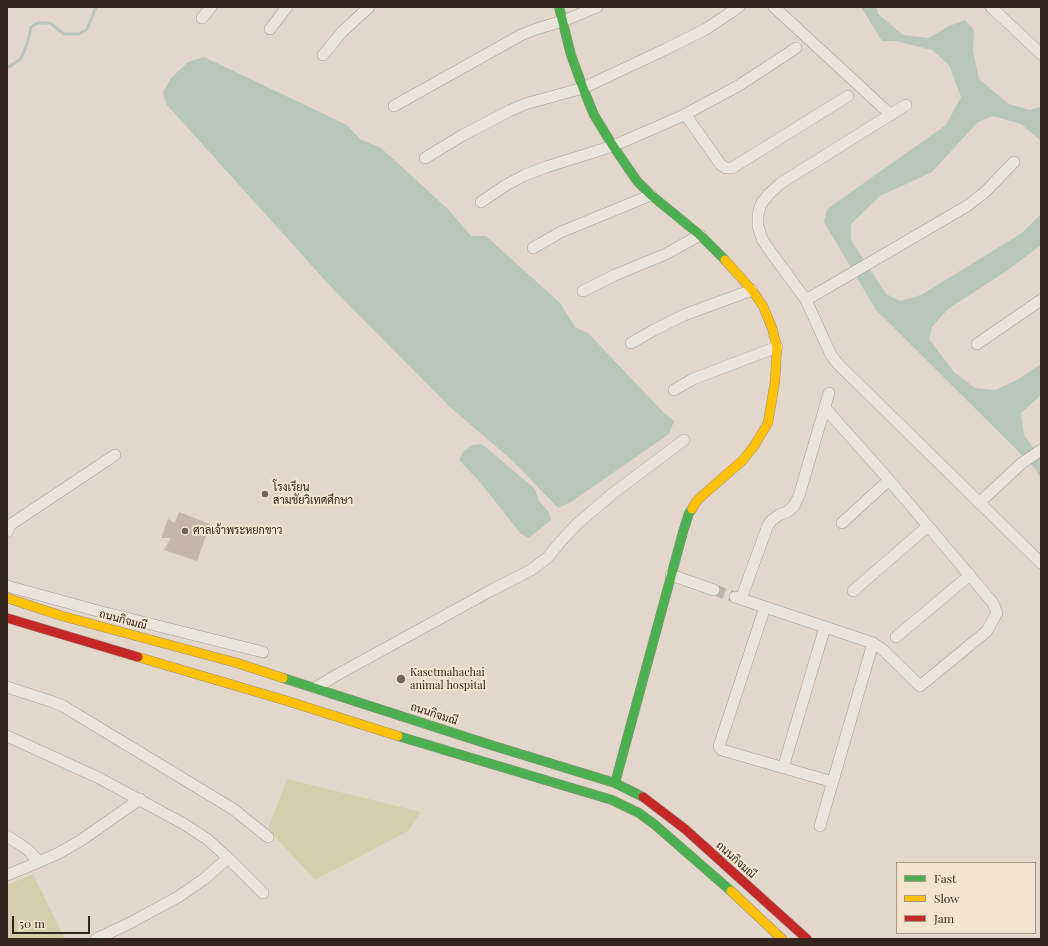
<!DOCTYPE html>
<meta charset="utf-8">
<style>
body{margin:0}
#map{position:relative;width:1048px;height:946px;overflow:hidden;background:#e2d7ca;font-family:"Playfair Display",serif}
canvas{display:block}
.frame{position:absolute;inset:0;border:8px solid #34251d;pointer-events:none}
.legend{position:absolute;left:896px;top:862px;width:140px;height:72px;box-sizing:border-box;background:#f3e4d0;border:1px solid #a79888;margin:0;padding:5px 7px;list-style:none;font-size:12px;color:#34251d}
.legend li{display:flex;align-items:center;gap:8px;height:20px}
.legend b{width:20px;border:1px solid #a79888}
.scale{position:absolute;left:12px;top:916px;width:78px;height:18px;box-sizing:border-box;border:2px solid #34251d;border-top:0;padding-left:5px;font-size:12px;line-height:14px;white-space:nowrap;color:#34251d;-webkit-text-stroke:3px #f3e4d0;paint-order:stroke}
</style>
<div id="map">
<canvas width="1048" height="946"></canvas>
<div class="frame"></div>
<ul class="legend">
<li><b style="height:5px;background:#4caf50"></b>Fast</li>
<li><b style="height:5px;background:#ffc107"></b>Slow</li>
<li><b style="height:5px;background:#c62828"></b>Jam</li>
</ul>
<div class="scale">50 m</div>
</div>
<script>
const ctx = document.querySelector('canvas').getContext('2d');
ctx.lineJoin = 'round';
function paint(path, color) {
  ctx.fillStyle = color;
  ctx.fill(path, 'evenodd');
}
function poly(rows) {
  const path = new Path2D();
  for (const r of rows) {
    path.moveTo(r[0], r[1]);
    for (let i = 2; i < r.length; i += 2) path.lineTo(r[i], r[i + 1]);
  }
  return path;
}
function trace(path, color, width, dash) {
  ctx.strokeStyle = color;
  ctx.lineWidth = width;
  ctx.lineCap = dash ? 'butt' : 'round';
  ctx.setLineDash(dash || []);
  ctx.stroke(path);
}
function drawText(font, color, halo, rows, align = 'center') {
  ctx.font = font + ' "Playfair Display",Sarabun,serif';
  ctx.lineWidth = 4;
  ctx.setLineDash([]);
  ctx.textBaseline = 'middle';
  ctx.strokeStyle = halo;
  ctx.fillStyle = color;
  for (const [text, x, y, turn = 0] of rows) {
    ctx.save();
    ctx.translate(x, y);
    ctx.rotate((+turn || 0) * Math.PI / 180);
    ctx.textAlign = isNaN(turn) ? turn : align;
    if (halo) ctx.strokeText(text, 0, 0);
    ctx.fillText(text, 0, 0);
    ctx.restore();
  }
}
const green = poly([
 [287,779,421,812,408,831,315,880,268,829],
 [33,874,65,939,7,939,7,885]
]);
const water = poly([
 [861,7,877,7,878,14,903,35,929,38,949,26,965,20,974,30,973,52,979,79,1009,104,1029,110,1041,107,1041,141,1021,124,993,116,978,122,932,172,880,196,851,224,851,240,886,294,900,301,921,295,1022,233,1041,214,1041,245,1008,270,948,309,932,327,929,339,954,372,975,388,995,390,1017,380,1041,364,1041,395,1021,413,1024,435,1041,458,1041,479,1036,470,1016,449,876,310,824,222,827,209,946,125,961,97,949,65,932,50,895,41,882,41],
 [204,57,347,125,360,139,381,148,448,209,471,236,486,236,560,303,575,327,588,333,663,412,674,421,669,434,571,502,558,508,514,462,450,407,332,288,167,105,163,92,171,78,188,62],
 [482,444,535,489,539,501,549,512,551,520,529,538,521,534,479,481,459,460,463,452,472,445]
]);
const stream = poly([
 [7,68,21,59,28,41,31,27,38,23,50,23,64,34,79,34,87,29,96,7]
]);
const building = poly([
 [179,512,210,524,197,561,164,550,171,538,161,538,168,519,175,523]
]);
const streetTunnel = poly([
 [714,590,735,597]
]);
const street = poly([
 [774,7,891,115],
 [991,7,1041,54],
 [202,18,211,7],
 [270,29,287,7],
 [323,55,342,32,369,7],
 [906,105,781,183,769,194,761,204,758,215,758,226,762,239,770,251,806,300,831,355,838,364,1041,563],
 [394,106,521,35,536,29,563,21,597,7],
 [685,114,721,165,726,168,732,168,848,96],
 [425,158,463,135,509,111,525,104,583,88,664,50,706,29,739,7],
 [481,202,506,185,525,175,546,167,613,146,682,116,738,86,796,48],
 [533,248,561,232,651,195],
 [583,291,615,275,666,254,700,235],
 [806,300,967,206,985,192,1014,162],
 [631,343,654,330,684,315,752,290],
 [977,344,1041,300],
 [674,390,693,379,777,347],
 [979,503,1022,463,1041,450],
 [842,523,889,480],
 [7,532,10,525,115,455],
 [671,575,714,590],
 [7,586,98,611,263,652],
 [853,591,928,526],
 [735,597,873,643,882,649,920,686,987,631,993,620,997,613,993,603,889,480,825,408],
 [741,599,768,525,772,520,779,515,787,512,794,506,799,496,829,393],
 [765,607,719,746,720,748,722,750,833,782],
 [896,637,970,575],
 [7,687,50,701,63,706,233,809,268,837],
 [315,688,335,676,490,591,531,570,547,558,562,540,577,524,612,494,684,440],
 [7,736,99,778,184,824,207,839,228,858,263,893],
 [783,768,825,627],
 [820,826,873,643],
 [7,836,18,843,28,850,39,862],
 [7,875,27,867,57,854,80,841,140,799],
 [96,939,128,924,178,897,204,879,228,858]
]);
const fast = poly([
 [559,7,571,55,583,88,594,115,613,146,637,181,651,195,700,235,725,260],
 [283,678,494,746,615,783,643,797],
 [398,736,612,800,639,813,654,824,731,891],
 [615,783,683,532,689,513,692,509]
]);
const slow = poly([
 [692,509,696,502,703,495,743,460,754,446,768,423,775,381,777,347,772,328,763,306,752,290,725,260],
 [7,598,62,616,237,663,283,678],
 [138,657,284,700,398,736],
 [731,891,782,939]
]);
const jam = poly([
 [7,618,138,657],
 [643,797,685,829,807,939]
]);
const markers = [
 [265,494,4,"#71635a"],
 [185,531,4,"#71635a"],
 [401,679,5,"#71635a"]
];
const poiNames = [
 ["โรงเรียน",273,488],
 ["สามชัยวิเทศศึกษา",273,501],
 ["ศาลเจ้าพระหยกขาว",193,531],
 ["Kasetmahachai",410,673],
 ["animal hospital",410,686]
];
const streetNames = [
 ["ถนนกิจมณี",123,620,15],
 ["ถนนกิจมณี",434,714,18],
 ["ถนนกิจมณี",736,860,42]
];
paint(green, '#d4cead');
paint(water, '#b6c6b9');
trace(stream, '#b6c6b9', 3);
paint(building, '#c5b5ab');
trace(streetTunnel, '#bfb3a7', 11, [11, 5.5]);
trace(street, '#a79d94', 12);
trace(fast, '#968c84', 10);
trace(slow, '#968c84', 10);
trace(jam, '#968c84', 10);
trace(street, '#eae4dc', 11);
trace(fast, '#4caf50', 9);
trace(slow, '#ffc107', 9);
trace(jam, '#c62828', 9);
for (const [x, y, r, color] of markers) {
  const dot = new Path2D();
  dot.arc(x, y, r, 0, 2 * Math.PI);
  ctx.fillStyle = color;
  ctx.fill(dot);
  trace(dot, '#f3e4d0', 1.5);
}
drawText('11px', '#34251d', '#f3e4d0', poiNames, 'left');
drawText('11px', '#34251d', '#f3e4d0', streetNames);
</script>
